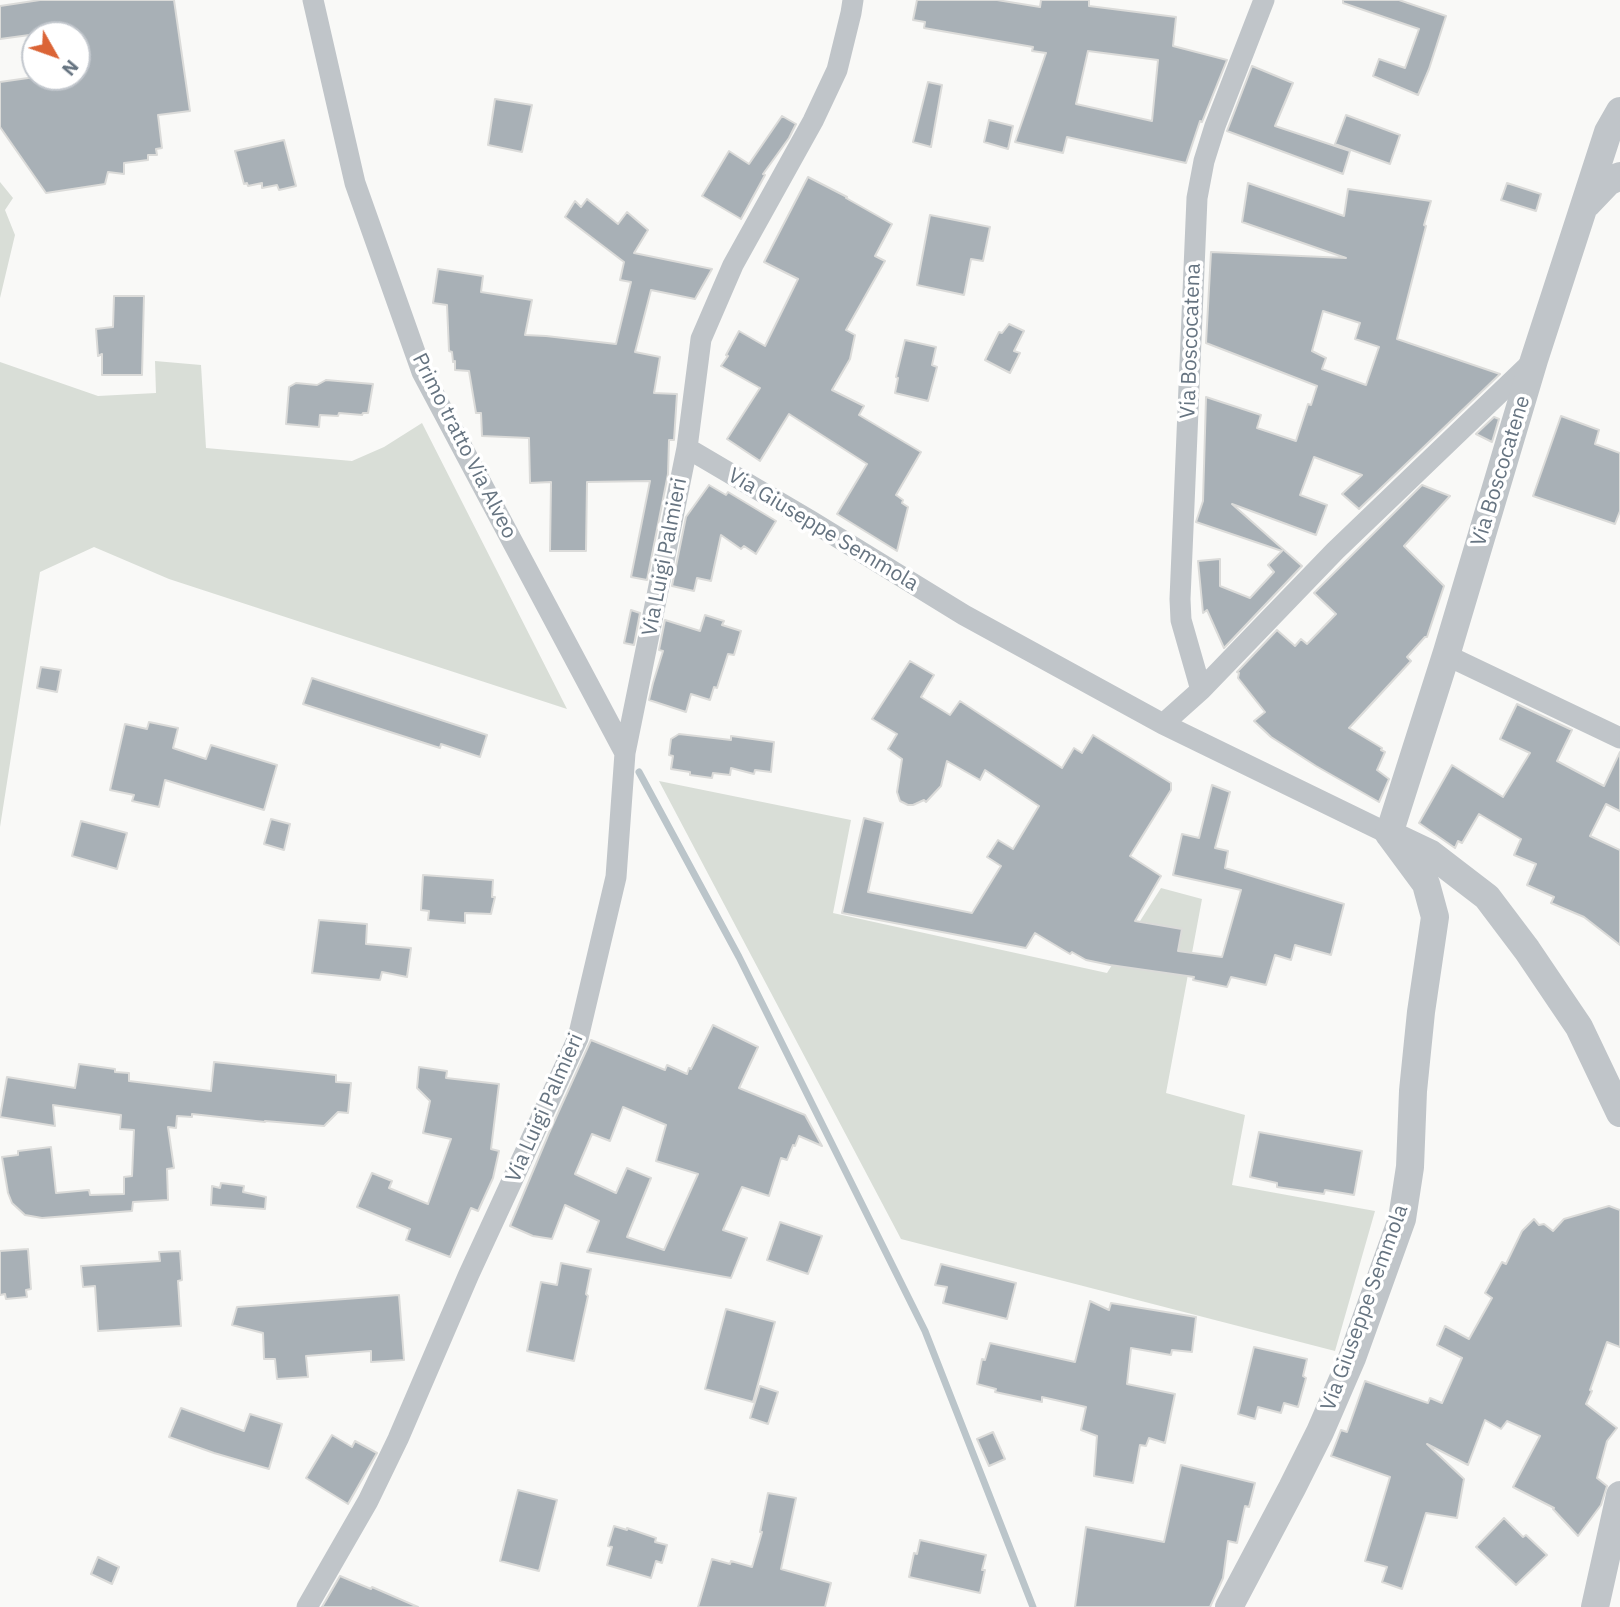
<!DOCTYPE html>
<style>
body{margin:0}
#map{position:relative;width:1620px;height:1607px;overflow:hidden;background:#f9f9f7;font-family:"IBM Plex Sans",sans-serif}
canvas{display:block}
.north{position:absolute;left:21px;top:21px;width:70px;height:70px;box-sizing:border-box;background:#fff;border:2px solid #c2c7cd;border-radius:50%;rotate:130deg;font-size:19px;font-weight:700;line-height:28px;text-align:center;color:#667481}
.north::after{content:'';display:block;margin:auto;width:24px;height:32px;background:#db6436;clip-path:polygon(50% 0,100% 100%,50% 72%,0 100%)}
</style>
<div id="map">
<canvas width="1620" height="1607"></canvas>
<div class="north">N</div>
</div>
<script>
const ctx = document.querySelector('canvas').getContext('2d');
ctx.lineJoin = 'round';
function paint(path, color) {
  ctx.fillStyle = color;
  ctx.fill(path, 'evenodd');
}
function poly(rows) {
  const path = new Path2D();
  for (const r of rows) {
    path.moveTo(r[0], r[1]);
    for (let i = 2; i < r.length; i += 2) path.lineTo(r[i], r[i + 1]);
  }
  return path;
}
function trace(path, color, width, dash) {
  ctx.strokeStyle = color;
  ctx.lineWidth = width;
  ctx.lineCap = dash ? 'butt' : 'round';
  ctx.setLineDash(dash || []);
  ctx.stroke(path);
}
function drawText(font, color, halo, rows, align = 'center') {
  ctx.font = font + ' "IBM Plex Sans",sans-serif';
  ctx.lineWidth = 7;
  ctx.setLineDash([]);
  ctx.textBaseline = 'middle';
  ctx.strokeStyle = halo;
  ctx.fillStyle = color;
  for (const [text, x, y, turn = 0] of rows) {
    ctx.save();
    ctx.translate(x, y);
    ctx.rotate((+turn || 0) * Math.PI / 180);
    ctx.textAlign = isNaN(turn) ? turn : align;
    if (halo) ctx.strokeText(text, 0, 0);
    ctx.fillText(text, 0, 0);
    ctx.restore();
  }
}
const green = poly([
 [0,182,13,198,5,210,15,235,0,298],
 [155,361,201,365,206,448,352,461,384,447,422,423,567,709,169,579,94,547,40,572,0,827,0,362,98,396,156,393],
 [659,781,851,820,833,913,1107,973,1161,888,1202,899,1166,1093,1245,1115,1232,1185,1375,1211,1335,1351,901,1239]
]);
const stream = poly([
 [639,772,739,957,925,1331,1033,1607]
]);
const building = poly([
 [40,0,174,0,190,111,158,115,162,148,156,149,157,155,148,155,148,160,124,163,124,174,108,172,105,184,46,193,0,127,0,82,35,77,77,77,77,35,66,35,66,30,0,39,0,6,40,0],
 [917,0,997,0,1040,7,1041,0,1089,0,1089,6,1176,17,1173,46,1227,60,1202,122,1200,121,1186,163,1067,137,1063,153,1015,142,1046,53,1032,51,1033,47,924,28,925,22,913,20,917,0],
 [1088,51,1158,60,1152,121,1076,104,1088,51],
 [1343,0,1399,0,1446,16,1429,69,1418,95,1373,76,1379,59,1405,68,1419,29,1343,3,1343,0],
 [1252,66,1293,83,1275,126,1350,151,1343,174,1227,131,1252,66],
 [928,82,942,85,931,147,913,142,928,82],
 [495,99,532,105,522,152,488,145,495,99],
 [1346,115,1400,135,1390,164,1335,144,1346,115],
 [782,116,796,124,789,138,763,174,765,175,741,219,702,196,729,151,749,164,782,116],
 [989,120,1013,126,1008,149,984,142,989,120],
 [284,140,296,186,279,190,277,185,262,188,262,183,248,186,247,183,244,184,235,151,284,140],
 [808,177,847,197,846,198,892,224,875,256,885,261,846,330,855,335,850,359,832,390,864,406,859,415,921,452,896,495,903,500,902,503,908,507,897,551,837,514,867,464,789,414,760,461,727,439,760,388,721,366,728,356,726,355,739,331,765,346,798,279,764,262,808,177],
 [1248,183,1344,216,1348,189,1431,201,1424,225,1426,226,1397,339,1500,374,1359,509,1342,494,1362,475,1314,457,1300,495,1327,505,1316,535,1232,504,1302,566,1224,648,1207,610,1203,613,1198,561,1220,559,1220,586,1250,598,1274,572,1268,565,1282,551,1196,522,1203,501,1206,397,1261,415,1257,428,1296,441,1308,404,1311,405,1317,386,1206,343,1211,252,1346,258,1242,222,1248,183],
 [1323,311,1360,323,1355,339,1379,347,1366,385,1322,369,1326,358,1312,351,1323,311],
 [1507,183,1541,194,1536,211,1501,200,1507,183],
 [587,199,618,224,627,212,648,230,634,253,712,269,695,299,651,290,635,352,660,357,654,393,677,394,674,440,669,440,668,474,647,580,631,577,650,481,587,482,586,551,550,551,551,482,530,483,529,438,482,436,481,413,476,413,469,371,455,370,455,361,453,362,452,352,449,351,447,305,433,303,438,269,483,276,481,292,532,300,525,335,546,336,616,344,631,282,620,280,624,262,565,217,575,201,581,207,587,199],
 [930,215,990,227,983,261,971,259,964,295,917,285,930,215],
 [114,296,144,296,142,375,102,375,102,354,98,356,96,329,113,327,114,296],
 [1009,324,1024,331,1014,351,1020,353,1010,373,985,360,999,332,1002,333,1009,324],
 [905,340,936,347,932,365,937,367,928,401,895,393,898,378,896,377,905,340],
 [326,380,373,384,368,413,363,413,362,415,339,413,338,416,320,415,319,427,286,424,289,387,296,383,317,385,326,380],
 [1561,416,1599,430,1595,444,1620,453,1620,511,1615,524,1533,496,1561,416],
 [1494,417,1499,419,1492,442,1476,434,1494,417],
 [709,485,726,495,728,492,776,521,756,554,744,546,741,549,721,535,711,581,697,578,694,591,672,586,686,517,709,485],
 [1422,485,1450,496,1404,546,1444,586,1427,637,1425,637,1407,657,1411,661,1349,728,1382,748,1381,750,1385,752,1377,770,1389,779,1379,802,1316,766,1271,737,1254,721,1265,712,1238,678,1239,673,1237,672,1277,630,1295,646,1301,639,1307,644,1336,614,1314,593,1422,485],
 [631,610,640,613,634,645,624,643,631,610],
 [705,615,724,621,722,625,741,631,734,655,728,654,717,688,714,687,710,700,691,694,686,712,649,700,653,683,663,651,659,650,665,620,700,631,705,615],
 [910,661,934,675,921,697,950,715,960,701,1062,768,1074,748,1082,753,1093,735,1171,783,1171,790,1130,856,1161,876,1135,921,1182,929,1178,951,1222,957,1241,890,1173,875,1182,834,1199,838,1212,785,1230,792,1215,848,1228,851,1225,868,1344,904,1331,955,1295,945,1291,960,1275,955,1266,985,1231,977,1227,987,1193,980,1194,977,1110,965,1086,960,1072,952,1070,954,1035,933,1026,948,842,913,864,818,883,823,868,892,972,913,1001,866,987,857,998,840,1013,849,1039,806,985,770,980,780,947,761,941,786,926,802,924,800,913,805,908,805,900,801,897,792,902,759,888,749,897,734,872,719,910,661],
 [41,667,61,670,57,692,37,688,41,667],
 [312,678,487,735,480,757,441,744,440,748,303,704,312,678],
 [1517,704,1572,730,1557,761,1604,786,1620,752,1620,811,1606,804,1590,836,1620,850,1620,945,1584,917,1551,903,1554,897,1527,885,1536,864,1514,855,1521,839,1479,814,1462,843,1458,841,1455,848,1419,823,1452,765,1503,797,1530,753,1500,739,1517,704],
 [149,722,178,728,173,748,206,759,211,745,277,765,264,810,165,780,159,807,132,801,134,795,110,790,125,724,147,729,149,722],
 [679,734,731,740,731,736,774,742,771,772,755,770,754,774,731,768,730,775,713,773,712,778,690,775,690,772,671,769,673,756,669,755,671,739,679,734],
 [271,819,290,824,284,850,264,844,271,819],
 [81,821,127,833,117,869,72,856,81,821],
 [423,875,493,880,492,897,495,897,491,914,465,913,465,923,428,920,429,911,421,910,423,875],
 [319,920,367,924,366,944,411,948,407,977,382,972,380,980,312,973,319,920],
 [713,1025,758,1047,739,1088,805,1115,822,1146,799,1136,795,1146,793,1145,787,1160,781,1158,769,1196,742,1187,723,1230,747,1238,731,1278,587,1252,599,1221,565,1205,552,1239,533,1236,510,1226,549,1133,591,1040,665,1070,667,1065,687,1074,689,1068,691,1069,713,1025],
 [623,1107,666,1125,656,1161,698,1174,664,1250,627,1237,651,1178,627,1168,616,1193,575,1174,592,1134,610,1141,623,1107],
 [214,1062,336,1075,336,1082,351,1083,348,1113,338,1112,324,1126,265,1121,265,1122,192,1114,192,1117,177,1116,176,1128,168,1127,174,1168,167,1169,168,1200,133,1202,132,1211,42,1218,25,1215,12,1203,8,1193,2,1157,18,1155,18,1151,51,1147,56,1193,89,1190,90,1195,124,1194,124,1177,132,1176,134,1130,120,1129,121,1115,53,1105,55,1126,0,1117,7,1077,75,1088,79,1064,115,1069,115,1072,129,1073,129,1081,211,1091,214,1062],
 [419,1067,447,1071,446,1078,499,1084,491,1149,499,1151,493,1178,478,1211,471,1208,450,1257,406,1240,410,1229,357,1207,372,1173,392,1181,389,1188,428,1204,451,1139,423,1133,430,1101,417,1088,419,1067],
 [1259,1132,1362,1151,1354,1195,1325,1190,1324,1194,1277,1187,1277,1183,1250,1177,1259,1132],
 [221,1183,244,1186,243,1192,266,1197,265,1209,211,1205,212,1186,220,1188,221,1183],
 [1609,1206,1620,1210,1620,1347,1607,1342,1590,1390,1592,1391,1586,1404,1617,1428,1607,1441,1597,1478,1607,1486,1601,1505,1578,1536,1553,1509,1554,1508,1513,1487,1540,1436,1507,1421,1501,1429,1485,1420,1468,1465,1427,1444,1464,1479,1457,1518,1426,1513,1402,1589,1382,1582,1387,1567,1365,1561,1390,1477,1331,1456,1341,1430,1347,1432,1365,1381,1428,1403,1430,1398,1442,1403,1462,1358,1437,1345,1445,1326,1469,1339,1492,1298,1485,1293,1502,1262,1506,1264,1522,1231,1534,1219,1539,1225,1544,1224,1553,1231,1564,1219,1609,1206],
 [780,1222,822,1236,808,1274,767,1260,780,1222],
 [28,1249,31,1289,26,1290,27,1297,6,1299,5,1294,0,1295,0,1251,28,1249],
 [180,1251,182,1280,178,1281,181,1326,98,1331,95,1286,83,1287,81,1266,160,1261,159,1252,180,1251],
 [561,1263,591,1269,586,1294,588,1296,574,1361,527,1351,541,1282,557,1285,561,1263],
 [941,1264,1016,1283,1007,1319,943,1303,947,1287,935,1285,941,1264],
 [399,1295,404,1360,371,1362,371,1351,306,1356,308,1377,277,1379,275,1359,264,1359,263,1333,232,1325,237,1307,399,1295],
 [1090,1301,1109,1310,1111,1303,1196,1317,1192,1352,1172,1350,1171,1355,1131,1348,1127,1384,1175,1394,1165,1443,1149,1438,1146,1446,1140,1445,1133,1483,1094,1476,1097,1436,1081,1430,1086,1407,1042,1397,1042,1402,995,1392,996,1389,977,1384,982,1359,985,1360,990,1343,1075,1362,1090,1301],
 [726,1309,775,1322,753,1402,705,1389,726,1309],
 [1254,1347,1307,1359,1303,1376,1306,1378,1298,1407,1284,1403,1281,1413,1258,1407,1255,1419,1238,1414,1254,1347],
 [760,1386,778,1392,768,1424,750,1418,760,1386],
 [181,1408,244,1431,250,1414,282,1424,269,1469,214,1453,169,1437,181,1408],
 [993,1432,1005,1459,989,1466,977,1439,993,1432],
 [332,1435,352,1447,355,1441,377,1453,348,1504,306,1478,332,1435],
 [1181,1465,1255,1483,1249,1507,1245,1506,1237,1543,1228,1541,1223,1578,1210,1607,1075,1607,1086,1527,1164,1542,1181,1465],
 [518,1490,557,1500,539,1571,500,1561,518,1490],
 [768,1493,796,1498,781,1569,831,1583,825,1607,698,1607,712,1559,730,1564,731,1561,752,1567,762,1532,760,1532,768,1493],
 [1504,1518,1523,1537,1526,1535,1547,1555,1516,1585,1476,1547,1504,1518],
 [614,1526,627,1530,627,1528,656,1538,655,1542,667,1545,662,1563,656,1561,651,1578,607,1565,612,1547,608,1546,614,1526],
 [920,1540,986,1555,982,1570,985,1570,980,1593,909,1577,914,1553,917,1554,920,1540],
 [98,1557,119,1567,112,1584,91,1574,98,1557],
 [340,1576,371,1589,372,1587,418,1607,322,1607,340,1576]
]);
const minor = poly([
 [313,0,355,183,422,372,625,753],
 [687,448,811,521,964,615,1163,724,1389,834],
 [1446,655,1620,738],
 [1201,690,1181,620,1180,599,1197,198,1204,161,1215,126,1264,0],
 [1163,724,1201,690,1335,551,1534,360],
 [307,1607,368,1501,398,1439,469,1274,578,1038,616,877,625,753,687,448,701,339,733,265,813,121,837,70,851,13,853,0]
]);
const tertiary = poly([
 [1587,204,1608,182,1620,176],
 [1389,834,1447,652,1534,360,1608,132,1620,111],
 [1391,835,1431,854,1487,897,1527,950,1579,1027,1620,1113],
 [1229,1607,1292,1488,1320,1432,1352,1358,1402,1219,1410,1167,1413,1091,1421,1012,1435,917,1426,884,1389,834],
 [1595,1607,1620,1495]
]);
const streetNames = [
 ["Via Boscocatena",1191,341,-88],
 ["Primo tratto Via Alveo",464,446,63],
 ["Via Boscocatene",1501,471,-73],
 ["Via Giuseppe Semmola",823,530,31],
 ["Via Luigi Palmieri",665,557,-79],
 ["Via Luigi Palmieri",545,1108,-66],
 ["Via Giuseppe Semmola",1365,1308,-70]
];
paint(green, '#d9ded7');
trace(stream, '#bbc5ca', 7);
paint(building, '#a8b0b6');
trace(building, '#dbdbd9', 2);
trace(minor, '#c0c5c9', 21);
trace(tertiary, '#c0c5c9', 28);
drawText('21px', '#667481', '#fff', streetNames);
</script>
